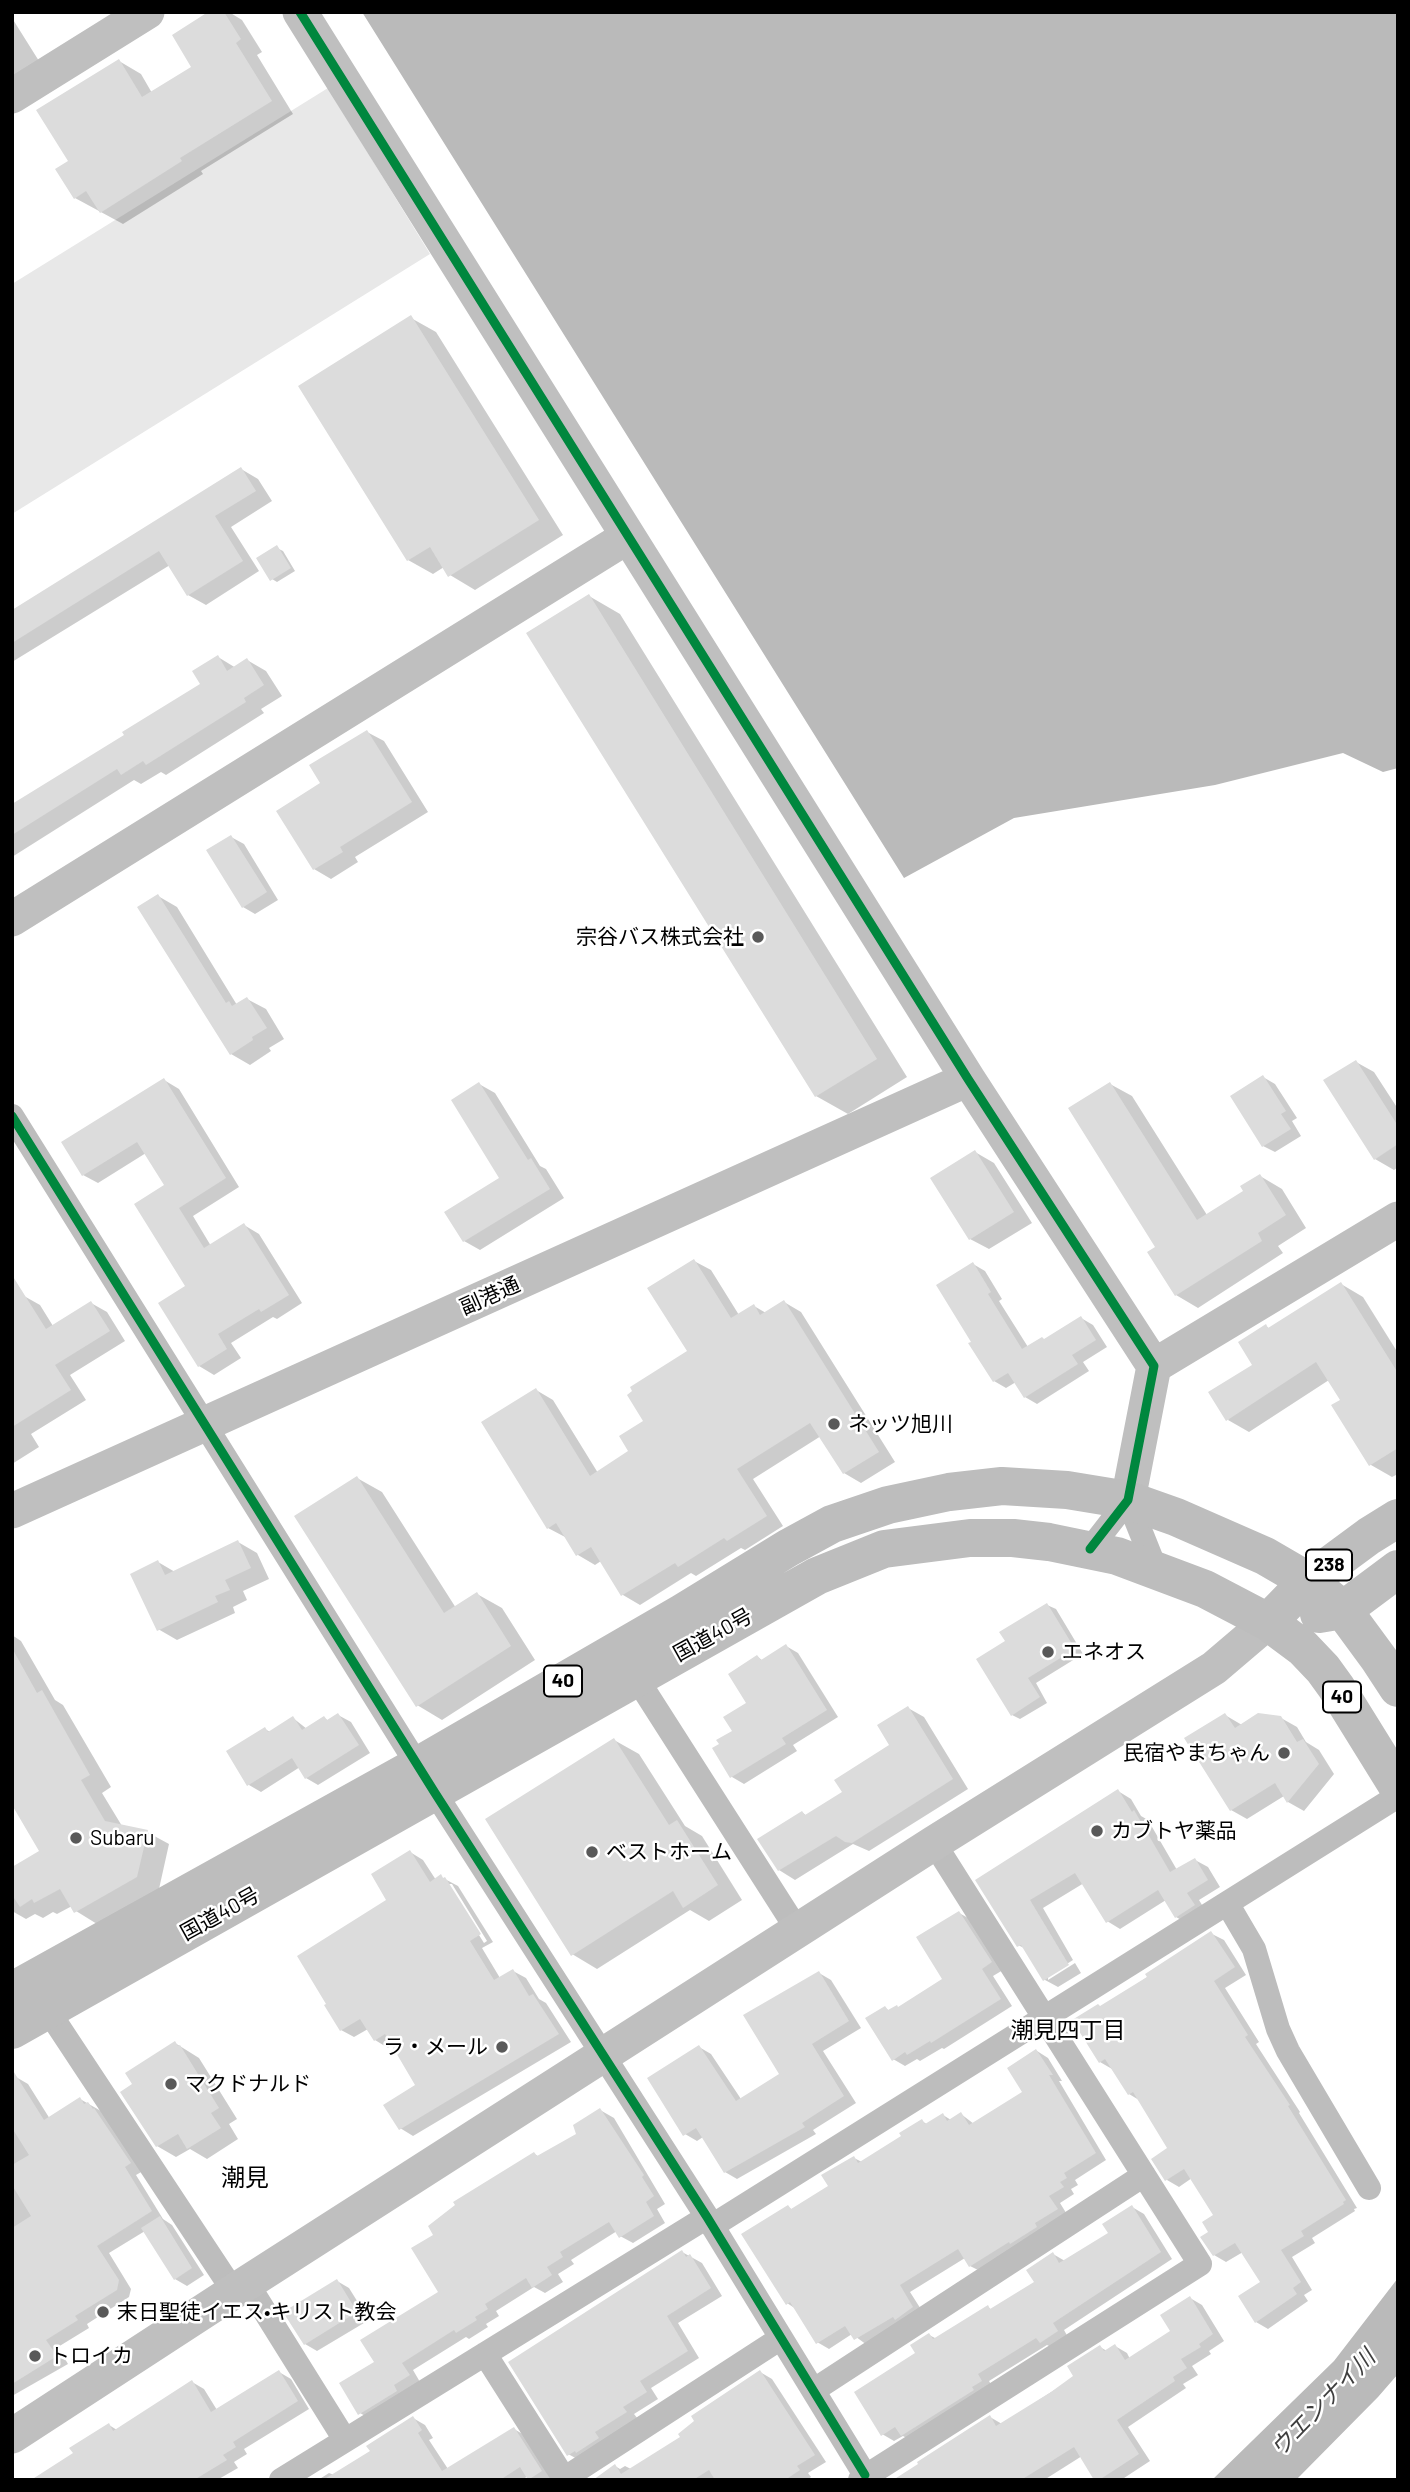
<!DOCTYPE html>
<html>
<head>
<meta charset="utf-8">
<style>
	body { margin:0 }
	#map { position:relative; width:1410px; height:2492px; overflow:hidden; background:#fff; font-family:Barlow,sans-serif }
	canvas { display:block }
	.frame { position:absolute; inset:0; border:14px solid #000; pointer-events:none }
</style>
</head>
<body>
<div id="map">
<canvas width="1410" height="2492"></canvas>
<div class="frame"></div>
</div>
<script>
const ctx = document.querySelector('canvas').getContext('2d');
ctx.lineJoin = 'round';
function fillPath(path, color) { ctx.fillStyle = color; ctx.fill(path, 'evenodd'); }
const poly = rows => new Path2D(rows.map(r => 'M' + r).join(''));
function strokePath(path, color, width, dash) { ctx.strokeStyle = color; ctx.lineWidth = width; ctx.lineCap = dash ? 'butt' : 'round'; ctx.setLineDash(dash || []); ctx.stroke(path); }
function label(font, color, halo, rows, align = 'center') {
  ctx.font = font + ' Barlow,"Noto Sans JP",sans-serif'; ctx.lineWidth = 5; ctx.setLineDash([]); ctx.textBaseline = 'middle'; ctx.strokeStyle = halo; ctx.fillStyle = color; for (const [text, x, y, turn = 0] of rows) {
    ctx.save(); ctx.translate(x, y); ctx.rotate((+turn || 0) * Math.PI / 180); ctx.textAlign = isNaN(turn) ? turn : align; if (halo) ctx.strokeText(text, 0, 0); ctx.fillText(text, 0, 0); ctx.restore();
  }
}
fillPath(poly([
	[328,88,430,254,12,514,12,284]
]), '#e8e8e8');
fillPath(poly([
	[362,12,1398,12,1398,768,1383,772,1343,753,1215,785,1014,818,904,878],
	[1398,2278,1398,2374,1378,2397,1296,2480,1212,2480,1334,2361]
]), '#bababa');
fillPath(poly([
	[212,12,229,12,242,20,262,52,257,55,293,114,201,171,203,174,123,224,75,198,70,162,119,61,141,74,152,93,194,68],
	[12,18,44,69,12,88],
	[411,318,436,332,563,535,475,590,450,575,444,567,433,574,408,560],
	[241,469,258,479,272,501,231,527,259,571,206,605,188,595,170,565,12,662,12,611],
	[277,548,283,551,295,571,277,582,272,579],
	[589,596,620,614,907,1077,848,1114,816,1096],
	[218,657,236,668,247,660,266,671,282,696,261,709,264,713,166,775,161,772,141,784,134,780,12,857,12,806,126,736,202,684],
	[367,732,384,741,428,812,355,857,358,862,331,879,314,869,323,784],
	[231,837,244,844,278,900,255,914,243,907],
	[158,896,177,907,237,1005,247,999,266,1009,284,1039,269,1048,271,1051,250,1065,231,1054],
	[1356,1062,1374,1072,1398,1109,1398,1167,1394,1170,1375,1159],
	[1263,1077,1275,1084,1297,1118,1292,1121,1301,1136,1275,1152,1263,1146],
	[164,1080,179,1089,239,1187,193,1216,211,1246,244,1225,259,1234,302,1303,277,1319,273,1317,231,1343,241,1358,214,1375,199,1366,188,1287,166,1186,146,1153,98,1183,83,1175],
	[479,1084,495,1093,540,1166,546,1169,564,1198,480,1250,464,1241,501,1178],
	[1110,1084,1132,1096,1207,1215,1246,1191,1260,1176,1282,1189,1306,1228,1278,1246,1283,1253,1198,1308,1176,1295,1157,1247],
	[975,1152,994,1163,1032,1223,989,1249,970,1239],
	[694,1261,711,1270,739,1315,754,1306,766,1313,784,1302,801,1312,895,1462,861,1483,844,1473,821,1436,753,1479,783,1526,745,1550,741,1548,696,1576,691,1573,640,1605,623,1595,601,1561,595,1565,578,1555,565,1537,548,1528,536,1390,553,1400,598,1473,631,1452,645,1421,689,1352],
	[973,1264,985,1271,1002,1299,999,1301,1028,1347,1045,1341,1081,1318,1093,1325,1107,1347,1083,1362,1089,1371,1037,1404,1025,1397,1016,1382,1006,1388,994,1381,973,1342],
	[1341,1284,1363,1297,1398,1353,1398,1474,1392,1477,1371,1465,1334,1406,1342,1401,1329,1380,1249,1432,1228,1420,1254,1365,1266,1326,1270,1329],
	[24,1296,40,1305,53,1326,91,1303,107,1312,125,1341,70,1375,86,1400,31,1434,39,1447,12,1464,12,1303],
	[357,1478,382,1492,456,1608,477,1594,502,1608,535,1660,442,1720,417,1705],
	[238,1542,257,1553,269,1579,243,1591,247,1600,233,1607,235,1613,177,1640,158,1629,158,1562,175,1572],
	[1047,1605,1056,1609,1083,1654,1036,1683,1047,1703,1020,1719,1012,1715],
	[12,1635,21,1641,55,1700,63,1705,111,1787,102,1793,122,1826,147,1832,169,1844,159,1889,97,1924,76,1911,72,1906,57,1914,53,1912,43,1918,35,1914,26,1919,12,1911,12,1869,41,1852,12,1800],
	[786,1646,798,1653,838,1717,793,1745,797,1751,744,1784,732,1777,734,1731,748,1704,758,1657,763,1661],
	[908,1708,924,1717,968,1789,869,1851,853,1844,795,1880,779,1870,803,1813,807,1816,844,1792,892,1746],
	[338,1715,351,1722,370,1753,318,1785,306,1778,300,1767,261,1792,249,1785,265,1729,270,1732,293,1718,307,1729,324,1718,329,1721],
	[1225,1715,1242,1725,1281,1718,1297,1727,1306,1742,1319,1750,1334,1774,1304,1811,1288,1802,1284,1796,1247,1819,1231,1810],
	[614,1740,639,1754,685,1826,702,1836,742,1900,709,1921,690,1910,597,1969,572,1954],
	[1118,1791,1131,1799,1141,1816,1148,1820,1177,1870,1195,1860,1208,1867,1220,1887,1199,1900,1207,1913,1190,1925,1176,1917,1166,1900,1120,1929,1107,1921,1084,1883,1043,1908,1073,1960,1048,1976,1048,1980,1075,1963,1081,1973,1058,1987,1045,1980,1026,1949,1018,1945,977,1880],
	[410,1852,423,1860,436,1880,441,1877,458,1886,493,1942,482,1948,500,1978,513,1971,526,1978,539,1999,546,2003,571,2042,413,2136,400,2128,418,2086,393,2045,388,2048,375,2040,368,2029,354,2037,341,2030,389,1900],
	[447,1884,452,1884,487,1941,484,1943],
	[959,1913,972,1920,1003,1970,993,1976,1012,2006,944,2049,942,2048,920,2061,917,2059,905,2066,893,2059,885,2008,890,2011,899,2008,944,1980],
	[1212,1934,1224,1940,1246,1975,1225,1988,1259,2042,1256,2044,1300,2112,1299,2113,1357,2208,1354,2209,1355,2211,1312,2238,1315,2243,1292,2257,1312,2290,1304,2295,1308,2301,1268,2329,1256,2322,1262,2283,1243,2252,1226,2262,1214,2255,1210,2233,1215,2216,1192,2178,1179,2187,1167,2180,1170,2148,1139,2100,1129,2094,1112,2069,1100,2062,1101,2008],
	[819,1973,831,1980,861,2028,823,2051,856,2103,813,2130,816,2134,737,2179,725,2172,703,2137,697,2141,685,2134,699,2047,711,2054,741,2099,782,2075],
	[175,2043,199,2058,237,2119,229,2124,238,2139,207,2159,190,2149,176,2157,157,2146,134,2085],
	[1037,2051,1048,2058,1062,2081,1059,2081,1106,2160,1075,2180,1078,2185,1071,2189,1074,2194,1060,2203,1068,2216,982,2272,970,2266,965,2258,910,2292,924,2314,867,2345,852,2334,829,2349,817,2342,796,2309,787,2303,788,2207,793,2210,830,2186,854,2158,862,2162,903,2137,922,2121,928,2125,943,2115,951,2120,961,2114,974,2124,1024,2093],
	[16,2077,28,2084,50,2119,80,2099,101,2111,143,2171,136,2175,163,2219,172,2225,204,2275,187,2286,175,2279,145,2231,109,2253,131,2289,129,2297,87,2324,89,2328,58,2347,68,2364,12,2396,12,2079],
	[600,2110,614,2118,665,2204,657,2209,665,2223,633,2243,620,2236,617,2231,571,2260,574,2264,558,2274,563,2282,545,2293,534,2287,496,2311,499,2316,486,2324,488,2327,469,2339,466,2337,413,2370,420,2382,372,2420,360,2413,376,2362,440,2292,436,2235,534,2154,540,2157,578,2135],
	[1132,2207,1144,2214,1172,2259,1064,2330,1069,2339,1053,2348,1047,2345,989,2381,993,2388,914,2442,903,2436,894,2441,882,2434,918,2354,929,2335,937,2339,988,2307,992,2310,1036,2283,1053,2254,1065,2261,1110,2234],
	[682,2252,702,2263,722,2296,678,2323,699,2358,651,2388,658,2399,634,2414,638,2419,581,2461,568,2454],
	[337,2281,349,2288,369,2320,317,2351,305,2344],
	[1190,2298,1202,2305,1224,2341,1209,2351,1211,2354,1192,2366,1198,2375,1183,2384,1186,2388,1128,2427,1150,2461,1121,2480,1096,2480,1082,2456,1044,2480,896,2480,990,2417,1002,2424,1076,2376,1100,2347,1107,2351,1115,2346,1127,2353,1130,2359,1173,2332],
	[279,2372,291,2379,309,2409,244,2449,247,2454,234,2462,238,2468,217,2480,34,2480,75,2454,109,2425,117,2430,192,2382,204,2389,217,2410],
	[760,2372,772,2379,826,2462,808,2473,811,2477,807,2480,595,2480,615,2466,620,2469,625,2466,631,2469,682,2437],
	[413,2418,425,2425,433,2438,429,2440,448,2469,514,2429,526,2436,551,2480,531,2480,528,2476,522,2480,318,2480,329,2473,334,2475,372,2451]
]), '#0003');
fillPath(poly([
	[208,12,224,12,241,39,236,43,272,101,180,158,182,161,100,213,86,191,74,199,55,169,68,161,36,110,119,59,142,97,191,67,172,35],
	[411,315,539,520,448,577,430,547,407,561,298,386],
	[241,467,256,491,215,516,243,561,187,596,159,551,12,643,12,610],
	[277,545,291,568,270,581,256,558],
	[589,594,877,1059,815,1097,526,633],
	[218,655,227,671,247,658,264,685,244,698,246,702,146,765,143,761,121,775,117,769,12,835,12,804,124,735,122,732,200,684,192,671],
	[367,730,412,802,340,847,343,852,313,870,276,811,320,783,309,765],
	[231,835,267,892,242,908,206,850],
	[158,894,226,1003,229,1001,232,1006,247,997,267,1028,252,1037,253,1040,230,1055,137,907],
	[1356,1060,1398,1126,1398,1144,1374,1160,1323,1080],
	[1263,1075,1286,1111,1281,1114,1291,1129,1262,1147,1230,1096],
	[164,1078,226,1178,179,1208,204,1248,244,1223,289,1295,261,1312,259,1309,218,1334,227,1349,198,1367,158,1303,185,1286,134,1204,164,1185,137,1142,82,1176,61,1142],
	[479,1082,528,1160,531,1158,550,1189,463,1242,444,1212,499,1178,451,1100],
	[1110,1082,1197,1220,1243,1191,1240,1186,1260,1174,1286,1215,1258,1233,1262,1241,1175,1296,1147,1252,1155,1247,1068,1108],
	[975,1150,1014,1212,969,1240,930,1178],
	[694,1259,731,1318,754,1304,760,1315,784,1300,879,1452,843,1474,810,1423,737,1469,767,1516,727,1541,724,1538,678,1567,675,1563,621,1596,591,1547,576,1556,556,1523,547,1529,481,1422,536,1388,590,1476,628,1451,619,1436,643,1421,627,1395,632,1391,630,1387,687,1351,647,1288],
	[973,1262,991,1292,988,1294,1022,1349,1042,1337,1044,1339,1081,1316,1096,1340,1072,1355,1078,1364,1024,1398,1008,1373,993,1382,968,1343,971,1342,936,1285],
	[12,1275,46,1329,91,1301,110,1331,55,1365,71,1390,12,1427],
	[1341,1282,1398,1373,1398,1448,1369,1466,1331,1405,1340,1400,1316,1362,1226,1421,1208,1392,1252,1365,1238,1342,1266,1324,1268,1328],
	[357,1476,444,1613,477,1592,511,1646,416,1707,294,1516],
	[238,1540,251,1568,225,1580,230,1590,215,1596,218,1602,157,1631,130,1574,158,1560,165,1575],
	[1047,1603,1075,1649,1028,1678,1040,1697,1011,1716,976,1659,1005,1641,999,1632],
	[786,1644,827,1710,782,1738,786,1744,730,1778,712,1748,719,1744,716,1740,732,1731,723,1717,746,1703,728,1674,757,1655,761,1660],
	[12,1648,37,1693,42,1690,90,1775,81,1780,105,1821,148,1830,137,1877,74,1913,60,1889,34,1903,32,1899,20,1907,12,1895,12,1867,39,1851,12,1805],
	[908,1706,953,1779,852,1843,845,1842,836,1836,778,1871,757,1839,802,1811,805,1815,842,1792,834,1780,889,1745,877,1725],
	[338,1713,359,1745,305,1779,292,1758,247,1786,226,1751,265,1727,268,1732,293,1716,302,1730,324,1716,327,1720],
	[1225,1713,1235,1728,1258,1713,1281,1716,1297,1742,1303,1739,1319,1764,1287,1803,1275,1783,1230,1811,1184,1738],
	[614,1738,669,1825,677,1820,718,1885,683,1908,673,1891,571,1956,485,1819],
	[1118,1789,1132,1812,1134,1810,1170,1872,1195,1858,1208,1880,1187,1893,1195,1905,1175,1918,1158,1890,1106,1923,1075,1873,1030,1900,1069,1965,1043,1981,1021,1945,1017,1947,975,1880],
	[410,1850,430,1882,441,1874,443,1878,445,1877,481,1934,470,1941,494,1980,513,1969,529,1996,533,1994,559,2034,399,2130,383,2105,415,2085,385,2034,374,2041,360,2019,340,2031,324,2005,326,2004,297,1956,386,1900,371,1874],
	[959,1911,992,1962,982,1969,1001,1999,931,2043,930,2041,907,2055,905,2052,892,2061,865,2018,885,2006,888,2010,897,2005,898,2007,942,1979,916,1937],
	[1211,1931,1235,1967,1214,1981,1248,2035,1245,2037,1290,2105,1288,2106,1346,2200,1343,2202,1344,2204,1301,2231,1304,2236,1281,2250,1301,2282,1293,2288,1297,2294,1255,2323,1238,2296,1260,2282,1235,2243,1213,2256,1200,2237,1208,2232,1202,2222,1213,2215,1184,2169,1165,2181,1151,2159,1167,2148,1133,2092,1128,2095,1105,2059,1099,2063,1072,2020,1098,2004,1100,2006,1147,1977,1145,1974],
	[819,1971,849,2021,812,2044,844,2096,802,2123,805,2127,724,2173,696,2128,683,2136,647,2078,699,2045,736,2101,779,2074,743,2015],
	[175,2041,178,2046,180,2045,219,2108,211,2113,221,2128,187,2149,178,2134,156,2147,120,2092,132,2084,125,2073],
	[1036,2049,1053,2075,1049,2075,1096,2153,1064,2173,1067,2178,1060,2182,1064,2187,1049,2196,1058,2209,1035,2223,1037,2227,1010,2244,1009,2242,969,2267,958,2249,900,2285,913,2307,895,2320,893,2317,854,2340,845,2326,816,2344,790,2302,786,2305,741,2234,788,2205,791,2209,828,2186,821,2175,854,2156,858,2163,901,2136,899,2133,922,2119,925,2124,943,2113,947,2121,961,2112,969,2125,1022,2092,1007,2068],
	[12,2069,44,2120,80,2097,84,2104,88,2102,93,2109,94,2108,131,2163,125,2167,152,2211,97,2246,119,2280,117,2290,75,2316,78,2320,46,2340,57,2356,12,2384,12,2228,31,2216,12,2185,12,2165,29,2155,12,2128],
	[600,2108,644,2175,642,2177,654,2196,646,2202,654,2216,619,2238,609,2222,560,2252,563,2257,547,2267,552,2275,532,2288,526,2278,485,2304,488,2309,475,2317,477,2320,456,2333,454,2330,402,2363,410,2375,394,2385,397,2391,358,2415,339,2383,374,2362,360,2340,438,2292,411,2248,433,2235,428,2226,455,2205,453,2202,534,2152,537,2156,576,2134,573,2125],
	[1132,2205,1161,2252,1053,2323,1058,2331,1040,2343,1036,2338,978,2374,982,2381,972,2387,974,2390,901,2436,895,2427,881,2436,854,2392,915,2353,910,2345,929,2333,933,2339,988,2305,990,2309,1034,2282,1026,2270,1053,2252,1059,2263,1108,2233,1102,2224],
	[160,2216,192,2268,174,2280,141,2228],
	[682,2250,686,2257,690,2254,711,2288,667,2316,688,2351,640,2381,647,2392,623,2407,627,2412,595,2432,599,2438,576,2453,575,2451,567,2456,508,2362],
	[337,2279,357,2312,304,2345,283,2312],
	[1190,2296,1213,2334,1199,2344,1201,2347,1181,2359,1187,2368,1173,2377,1175,2381,1117,2420,1139,2454,1099,2480,1094,2480,1074,2447,1021,2480,893,2480,918,2464,917,2462,990,2415,996,2426,1051,2392,1073,2376,1067,2366,1100,2345,1104,2351,1115,2344,1125,2360,1170,2331,1160,2315],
	[279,2370,298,2401,233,2442,236,2447,223,2455,227,2460,194,2480,31,2480,73,2453,69,2448,109,2423,113,2431,192,2380,211,2412],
	[760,2370,815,2455,797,2466,800,2470,785,2480,715,2480,709,2470,693,2480,593,2480,615,2464,621,2474,680,2437,678,2434,694,2421,691,2416],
	[413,2416,422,2430,418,2433,442,2471,514,2427,542,2471,528,2480,520,2467,500,2480,323,2480,370,2451,366,2446]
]), '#dcdcdc');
strokePath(poly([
	[12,1116,435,1793,707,2217,865,2475],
	[1128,1500,1156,1570],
	[1090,1549,1128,1500],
	[630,1668,798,1931],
	[1227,1903,1254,1949,1278,2029,1288,2051,1369,2188],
	[41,2000,234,2292],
	[712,2226,1398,1796],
	[247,2283,345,2440],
	[485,2354,565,2480],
	[814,2390,1144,2175],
	[281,2480,707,2217],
	[562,2480,781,2338],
	[860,2480,1200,2264,934,1843]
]), '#bdbdbd', 24);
strokePath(poly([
	[300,12,968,1079,1154,1366,1128,1500],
	[12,96,147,12],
	[12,919,627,537],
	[1154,1366,1398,1219],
	[12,1511,968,1079],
	[12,2436,247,2283,934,1843,1214,1668,1268,1622]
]), '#bfbfbf', 35);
strokePath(poly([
	[1319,1614,1343,1610,1398,1569],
	[1268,1622,1308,1581,1369,1536,1398,1518],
	[12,1991,419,1765,682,1613,788,1548,832,1524,888,1505,949,1492,1002,1486,1067,1490,1128,1500,1176,1517,1265,1556,1308,1581,1343,1610,1379,1659,1398,1688],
	[12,2030,817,1576,884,1549,970,1538,1013,1538,1049,1542,1117,1556,1205,1589,1268,1622,1303,1648,1323,1669,1336,1687,1398,1787]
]), '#bdbdbd', 38);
strokePath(poly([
	[300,12,968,1079,1154,1366,1128,1500,1090,1549],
	[12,1116,435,1793,707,2217,865,2475]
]), '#00873e', 9);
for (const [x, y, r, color] of [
	[758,937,7,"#595959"],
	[834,1424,7,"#595959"],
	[1048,1652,7,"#595959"],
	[1284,1753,7,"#595959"],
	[1097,1831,7,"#595959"],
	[76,1838,7,"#595959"],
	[592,1852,7,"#595959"],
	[502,2047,7,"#595959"],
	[171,2084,7,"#595959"],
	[103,2312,7,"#595959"],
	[35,2356,7,"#595959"]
]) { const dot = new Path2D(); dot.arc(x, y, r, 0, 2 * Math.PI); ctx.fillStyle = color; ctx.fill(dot); strokePath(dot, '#fff', 2.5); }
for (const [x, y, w] of [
	[1329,1565,46],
	[563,1681,38],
	[1342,1697,38]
]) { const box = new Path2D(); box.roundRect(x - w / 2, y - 15.5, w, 31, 5); ctx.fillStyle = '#fff'; ctx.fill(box); strokePath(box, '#000', 2); }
label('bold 19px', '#000', null, [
	["238",1329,1565],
	["40",563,1681],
	["40",1342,1697]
]);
label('21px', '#000', '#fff', [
	["宗谷バス株式会社",744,937,"right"],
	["ネッツ旭川",848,1424],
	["エネオス",1062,1652],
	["民宿やまちゃん",1270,1753,"right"],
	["カブトヤ薬品",1111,1831],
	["Subaru",90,1838],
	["ベストホーム",606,1852],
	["ラ・メール",488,2047,"right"],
	["マクドナルド",185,2084],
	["末日聖徒イエス•キリスト教会",117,2312],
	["トロイカ",49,2356]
], 'left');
label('21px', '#000', '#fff', [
	["副港通",490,1296,-24],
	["国道40号",713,1635,-29],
	["国道40号",220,1914,-29]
]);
label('23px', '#000', '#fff', [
	["潮見四丁目",1068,2030]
]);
label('italic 23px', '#3e3e3e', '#fff', [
	["ウエンナイ川",1323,2403,-46]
]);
label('24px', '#000', '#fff', [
	["潮見",245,2178]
]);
</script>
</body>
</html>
